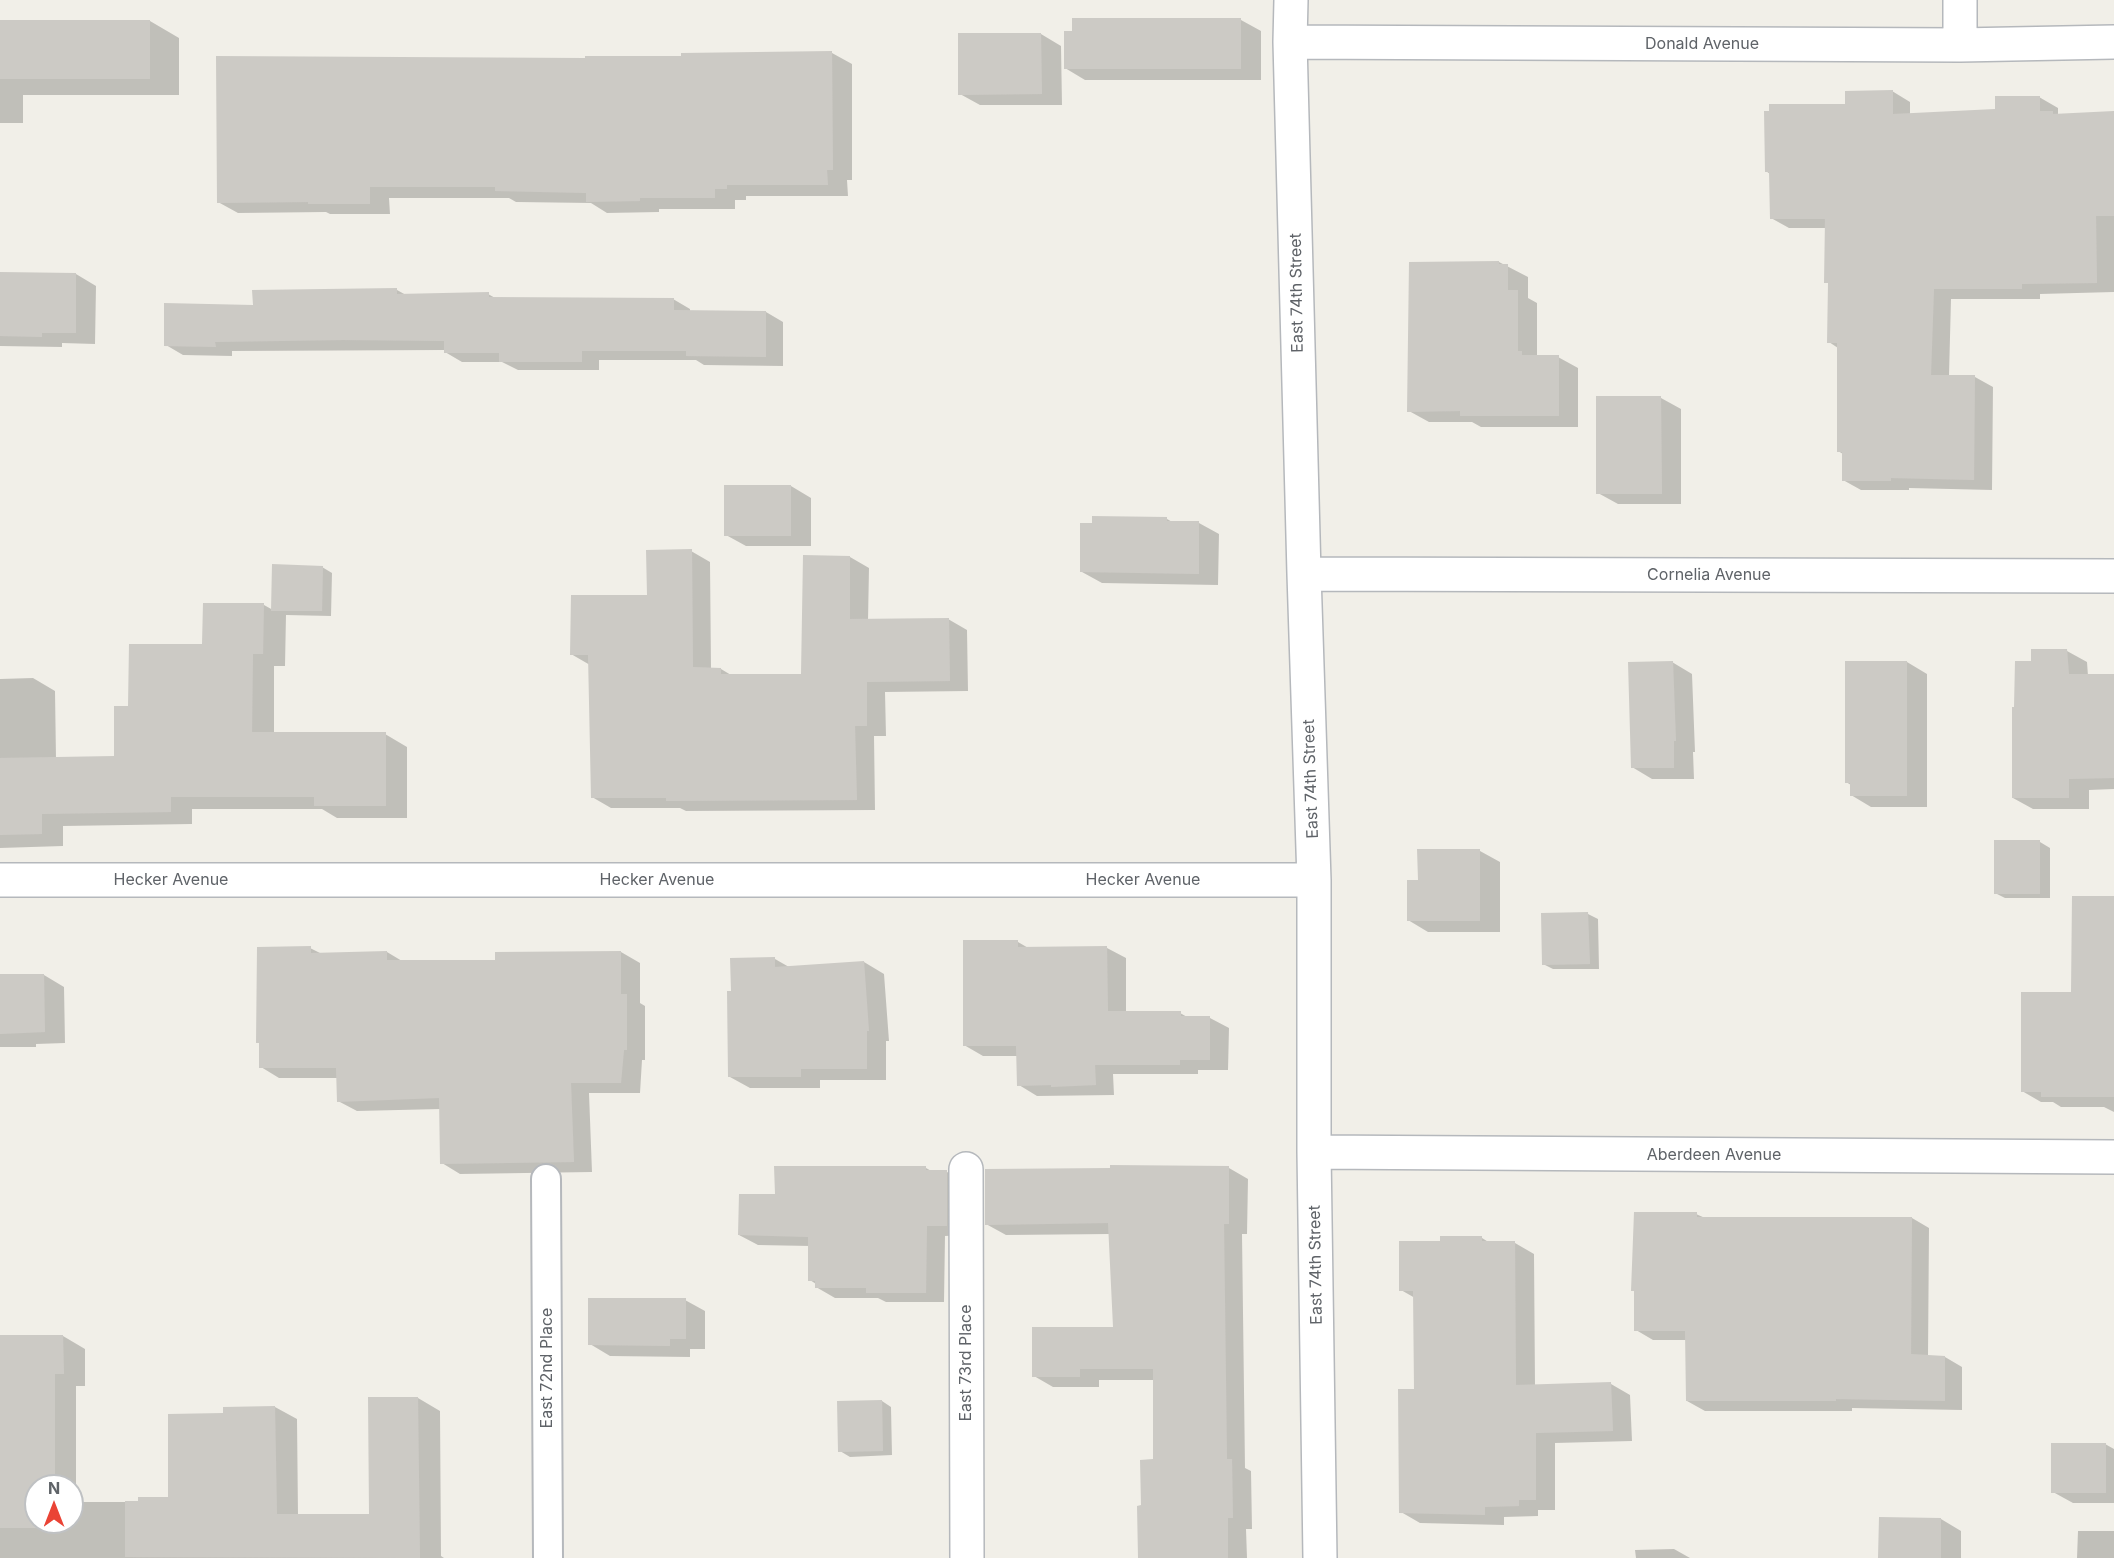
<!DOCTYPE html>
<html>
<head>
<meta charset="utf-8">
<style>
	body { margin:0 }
	#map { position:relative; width:2114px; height:1558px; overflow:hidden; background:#f1efe8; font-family:Inter,sans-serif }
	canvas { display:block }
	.north { position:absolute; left:24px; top:1474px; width:60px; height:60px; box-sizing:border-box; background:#fff; border:2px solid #bfc1c3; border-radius:50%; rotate:0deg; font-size:16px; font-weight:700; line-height:24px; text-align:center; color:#5f6368 }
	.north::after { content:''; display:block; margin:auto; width:21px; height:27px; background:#ea4335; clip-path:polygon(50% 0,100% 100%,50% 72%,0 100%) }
</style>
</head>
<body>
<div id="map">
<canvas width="2114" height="1558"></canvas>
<div class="north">N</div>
</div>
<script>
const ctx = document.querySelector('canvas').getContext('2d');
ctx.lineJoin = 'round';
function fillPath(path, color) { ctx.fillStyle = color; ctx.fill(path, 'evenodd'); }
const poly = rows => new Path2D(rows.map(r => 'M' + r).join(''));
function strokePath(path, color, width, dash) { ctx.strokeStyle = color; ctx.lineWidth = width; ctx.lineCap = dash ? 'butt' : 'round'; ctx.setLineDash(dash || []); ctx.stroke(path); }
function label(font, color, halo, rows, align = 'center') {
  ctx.font = font + ' Inter,sans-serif'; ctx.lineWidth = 4.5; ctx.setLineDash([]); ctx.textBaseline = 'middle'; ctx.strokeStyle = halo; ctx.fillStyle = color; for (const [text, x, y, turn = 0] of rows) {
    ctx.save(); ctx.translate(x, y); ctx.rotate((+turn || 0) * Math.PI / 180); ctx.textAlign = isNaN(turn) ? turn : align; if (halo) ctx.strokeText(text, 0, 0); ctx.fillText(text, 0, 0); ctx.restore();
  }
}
fillPath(poly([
	[1241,20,1261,31,1261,80,1085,80,1065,68,1074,33],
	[150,21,179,38,179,95,23,95,23,123,0,123,0,22],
	[1041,34,1061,46,1062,105,980,105,960,94],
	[832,53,852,64,852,180,847,180,848,196,746,196,746,200,735,200,735,209,659,209,659,212,607,213,591,203,516,202,509,198,389,198,390,214,330,214,326,212,238,213,218,202,587,60],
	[1892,91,1910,102,1910,115,1997,110,2039,97,2058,108,2058,115,2114,113,2114,292,2040,294,2040,299,1951,299,1949,376,1975,377,1993,387,1992,490,1909,488,1909,490,1861,490,1843,480,1843,454,1838,451,1838,348,1829,342,1830,284,1826,282,1826,228,1789,228,1771,218,1770,174,1766,171,1846,105],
	[1499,262,1528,277,1528,298,1537,303,1537,357,1558,357,1578,368,1578,427,1481,427,1472,422,1429,422,1409,411],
	[0,274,76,274,96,286,95,344,62,343,62,347,0,346],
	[397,290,406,295,488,294,497,299,673,299,690,309,690,311,766,312,783,322,783,366,704,365,696,360,599,360,599,370,518,370,502,362,462,362,445,352,445,350,232,351,232,356,183,355,166,345,254,306],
	[1661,398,1681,409,1681,504,1618,504,1598,493],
	[791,486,811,498,811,546,746,546,726,535],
	[1167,519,1174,523,1199,523,1219,534,1218,585,1102,583,1082,572],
	[691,551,710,562,711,669,721,669,731,675,803,675,804,557,850,557,869,568,868,621,948,619,967,630,968,691,885,692,886,736,874,736,875,810,686,811,680,808,611,808,592,797,590,665,571,654,648,597],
	[322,567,332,573,331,616,286,615,285,666,274,666,274,734,385,734,407,747,407,818,337,818,322,809,192,809,192,824,63,826,63,846,0,848,0,679,33,678,55,691,56,759,116,758,129,707,204,645,264,605,273,610],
	[2067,651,2087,662,2088,676,2114,676,2114,789,2089,790,2089,809,2033,809,2013,798,2015,708,2032,662],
	[1672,662,1692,674,1695,752,1693,752,1694,779,1652,779,1632,767],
	[1907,662,1927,674,1927,807,1871,807,1851,795,1851,785,1846,782],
	[2040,842,2050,848,2050,898,2005,898,1995,893],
	[1480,851,1500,862,1500,932,1428,932,1408,920,1419,881],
	[2114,898,2114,1112,2104,1107,2061,1107,2053,1102,2041,1102,2022,1091,2073,993],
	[1588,914,1598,919,1599,969,1553,969,1543,964],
	[1018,942,1030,949,1107,948,1126,958,1126,1013,1180,1013,1189,1018,1210,1018,1229,1028,1228,1070,1198,1070,1198,1074,1113,1074,1114,1095,1037,1096,1019,1085,1018,1056,983,1056,964,1045],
	[310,948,322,954,387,952,402,961,497,961,497,953,621,952,640,963,640,1003,645,1006,645,1060,642,1060,640,1093,589,1093,592,1172,460,1174,442,1163,441,1109,357,1111,338,1101,338,1078,279,1078,261,1067],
	[775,959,789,967,864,962,884,974,889,1041,886,1041,886,1080,820,1080,820,1088,750,1088,730,1077],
	[44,975,64,987,65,1043,36,1044,36,1047,0,1047,0,976],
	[926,1168,933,1172,947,1172,965,1182,965,1235,945,1236,944,1302,886,1302,878,1298,835,1298,816,1287,816,1284,810,1280,810,1246,758,1245,739,1235,776,1196],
	[1229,1168,1248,1179,1247,1234,1242,1234,1245,1468,1251,1471,1252,1529,1246,1529,1247,1558,1139,1558,1142,1507,1155,1461,1155,1380,1099,1380,1099,1387,1053,1387,1034,1376,1114,1328,1110,1234,1006,1235,986,1224],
	[1696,1214,1705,1218,1912,1218,1929,1228,1928,1357,1945,1357,1962,1367,1962,1410,1852,1408,1852,1411,1705,1411,1687,1401,1687,1340,1653,1340,1636,1330],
	[1482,1238,1490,1243,1515,1243,1534,1254,1535,1386,1611,1384,1630,1395,1632,1441,1555,1443,1555,1510,1538,1510,1538,1516,1504,1517,1504,1525,1420,1523,1401,1512,1416,1390,1415,1298,1401,1290,1441,1243],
	[685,1300,705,1311,705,1349,690,1349,690,1357,610,1356,590,1344],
	[0,1336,63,1336,85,1349,85,1386,76,1386,76,1502,139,1502,170,1498,225,1414,225,1409,275,1407,297,1419,298,1515,370,1515,369,1399,418,1398,440,1411,441,1556,444,1558,0,1558],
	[36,1486,72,1486,72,1522,36,1522],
	[882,1401,891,1407,892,1455,850,1457,840,1451],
	[2105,1444,2114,1449,2114,1503,2073,1503,2053,1492],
	[1941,1519,1961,1531,1961,1558,1880,1558],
	[2078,1531,2114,1531,2114,1558,2077,1558],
	[1674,1549,1690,1558,1636,1558,1635,1550]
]), '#0003');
fillPath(poly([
	[1072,18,1241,18,1241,69,1064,69,1064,31,1072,31],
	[0,20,150,20,150,79,0,79],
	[958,33,1041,33,1042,94,958,95],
	[832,51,833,170,827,170,828,185,727,185,727,189,715,189,715,198,640,198,640,201,586,202,586,193,495,191,495,187,370,187,370,204,308,204,308,202,217,203,216,56,585,58,585,56,681,56,681,53],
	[1893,90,1893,114,1995,109,1995,96,2040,96,2040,111,2053,111,2053,114,2114,111,2114,216,2096,216,2097,283,2022,284,2022,289,1934,289,1931,375,1975,375,1974,480,1891,478,1891,481,1842,481,1842,452,1837,452,1837,343,1827,343,1828,283,1824,283,1825,219,1770,219,1769,172,1765,172,1764,111,1769,111,1769,104,1845,104,1845,91],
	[1499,261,1499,264,1508,264,1508,290,1518,290,1518,351,1522,351,1522,355,1559,355,1559,416,1460,416,1460,411,1407,412,1409,262],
	[0,272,76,273,76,333,42,333,42,337,0,336],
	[397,288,397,294,489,292,489,297,674,298,674,310,766,311,766,357,686,356,686,351,582,351,582,362,499,362,499,353,444,353,444,341,344,340,215,342,216,347,164,346,164,303,253,305,252,290],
	[1596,396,1661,396,1662,494,1596,494],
	[724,485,791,485,791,536,724,536],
	[1092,516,1167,517,1167,521,1199,521,1199,574,1080,572,1080,523,1092,523],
	[692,549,693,667,721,668,721,674,801,674,803,555,850,556,850,619,949,618,950,681,867,682,867,726,855,726,857,800,666,801,666,798,591,798,588,655,570,655,571,595,647,595,646,550],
	[272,564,323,566,322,611,271,611],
	[203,603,264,603,263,654,253,654,252,732,386,732,386,806,314,806,314,797,171,797,171,812,42,814,42,834,0,835,0,758,114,756,114,706,128,706,129,644,202,644],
	[2031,649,2067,649,2069,674,2114,674,2114,778,2069,779,2069,798,2012,798,2012,707,2014,707,2015,661,2031,661],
	[1673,661,1676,741,1674,741,1674,768,1631,768,1628,662],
	[1845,661,1907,661,1907,796,1850,796,1850,783,1845,783],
	[1994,840,2040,840,2040,894,1994,894],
	[1417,849,1480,849,1480,921,1407,921,1407,880,1418,880],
	[2072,896,2114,896,2114,1097,2041,1097,2041,1092,2021,1092,2021,992,2071,992],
	[1588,912,1590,964,1542,965,1541,913],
	[963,940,1018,940,1018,947,1107,946,1108,1011,1181,1011,1181,1016,1210,1016,1210,1060,1180,1060,1180,1065,1095,1065,1096,1085,1051,1087,1051,1085,1017,1086,1016,1046,963,1046],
	[311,946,311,953,387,951,387,960,495,960,495,952,621,951,621,994,627,994,627,1050,624,1050,621,1083,571,1083,574,1162,440,1164,439,1098,337,1102,336,1068,259,1068,259,1043,256,1043,257,947],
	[775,957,775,967,864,961,869,1031,867,1031,867,1069,801,1069,801,1077,728,1077,727,991,731,991,730,958],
	[0,974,44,974,45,1032,0,1034],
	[1110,1165,1229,1166,1229,1224,1224,1224,1227,1459,1232,1459,1233,1518,1228,1518,1228,1558,1138,1558,1137,1506,1141,1505,1140,1460,1153,1459,1153,1369,1080,1369,1080,1377,1032,1377,1032,1327,1113,1327,1108,1223,985,1225,985,1169,1110,1168],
	[774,1166,926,1166,926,1170,947,1170,947,1226,927,1226,926,1293,866,1293,866,1288,815,1288,815,1281,808,1281,808,1237,738,1235,739,1194,775,1194],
	[1634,1212,1697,1212,1697,1217,1912,1217,1911,1354,1945,1356,1945,1401,1836,1399,1836,1401,1686,1401,1685,1331,1634,1331,1634,1291,1631,1291],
	[1440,1236,1482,1236,1482,1241,1515,1241,1516,1385,1611,1382,1613,1431,1536,1433,1536,1500,1519,1500,1519,1506,1485,1507,1485,1515,1399,1513,1398,1389,1414,1389,1413,1291,1399,1291,1399,1241,1440,1241],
	[588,1298,686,1298,686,1339,670,1339,670,1346,588,1345],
	[0,1335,63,1335,64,1374,55,1374,55,1486,36,1486,36,1522,55,1522,55,1528,0,1528],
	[368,1397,418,1397,420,1558,125,1557,125,1501,138,1501,138,1497,168,1497,168,1414,223,1413,223,1407,275,1406,277,1514,369,1514],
	[882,1400,883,1451,838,1452,837,1401],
	[2051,1443,2106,1443,2106,1493,2051,1493],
	[1879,1517,1941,1518,1941,1558,1878,1558]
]), '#cccac5');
const service = poly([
	[546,1179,548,1558]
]);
const minor = poly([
	[1291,0,1290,42,1304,574,1314,880,1314,1152,1320,1558],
	[1960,0,1960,45],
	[1290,42,1960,45,2114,42],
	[1304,574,2114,576],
	[0,880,1314,880],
	[1314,1152,2114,1157],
	[966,1169,967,1558]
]);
strokePath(service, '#b5b8bc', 32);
strokePath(minor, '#b5b8bc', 36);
strokePath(service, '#fff', 28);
strokePath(minor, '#fff', 33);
label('16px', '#5f6368', '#fff', [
	["Donald Avenue",1702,44],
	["East 74th Street",1297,293,-91],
	["Cornelia Avenue",1709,575],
	["East 74th Street",1311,779,-92],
	["Hecker Avenue",171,880],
	["Hecker Avenue",657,880],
	["Hecker Avenue",1143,880],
	["Aberdeen Avenue",1714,1155],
	["East 74th Street",1316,1265,-91],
	["East 73rd Place",966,1363,-90],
	["East 72nd Place",547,1368,-90]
]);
</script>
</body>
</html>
